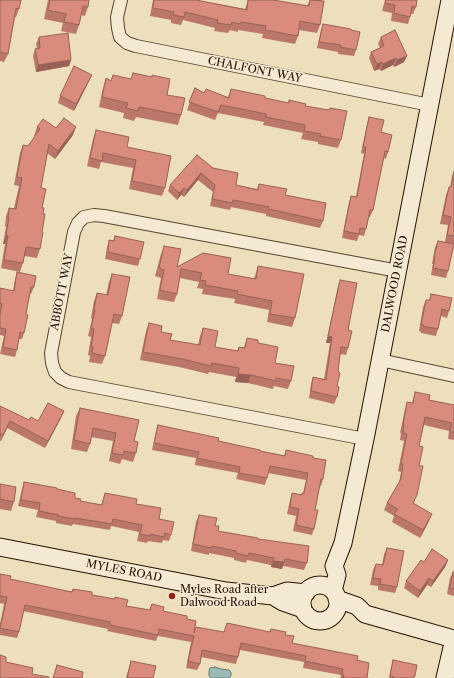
<!DOCTYPE html>
<html>
<head>
<meta charset="utf-8">
<style>
	body { margin:0 }
	canvas { display:block; background:#eedfbc }
</style>
</head>
<body>
<canvas width="454" height="678"></canvas>
<script>
const ctx = document.querySelector('canvas').getContext('2d');
ctx.lineJoin = 'round';
function fillPath(path, color) { ctx.fillStyle = color; ctx.fill(path, 'evenodd'); }
const poly = rows => new Path2D(rows.map(r => 'M' + r).join(''));
function strokePath(path, color, width, dash) { ctx.strokeStyle = color; ctx.lineWidth = width; ctx.lineCap = dash ? 'butt' : 'round'; ctx.setLineDash(dash || []); ctx.stroke(path); }
function label(font, color, halo, rows, align = 'center') {
  ctx.font = font + ' "Libre Caslon Text",serif'; ctx.lineWidth = 3; ctx.setLineDash([]); ctx.textBaseline = 'middle'; ctx.strokeStyle = halo; ctx.fillStyle = color; for (const [text, x, y, turn = 0] of rows) {
    ctx.save(); ctx.translate(x, y); ctx.rotate((+turn || 0) * Math.PI / 180); ctx.textAlign = isNaN(turn) ? turn : align; if (halo) ctx.strokeText(text, 0, 0); ctx.fillText(text, 0, 0); ctx.restore();
  }
}
const water = poly([
	[215,667,221,669,229,670,231,672,231,676,229,678,211,678,209,676,209,671,210,668,215,667]
]);
fillPath(water, '#9abcb6');
strokePath(water, '#6c786e', 1);
const street = poly([
	[121,0,117,17,118,28,120,37,127,43,136,46,430,105],
	[380,360,454,376],
	[365,439,69,382,61,378,55,372,52,363,51,353,74,232,78,223,84,217,94,215,104,216,398,271]
]);
const secondary = poly([
	[0,547,226,591,273,596,287,591,306,593],
	'302 603a18 18 0 1 1 36 0a18 18 0 1 1-36 0Z',
	[333,591,337,575,334,566,343,543,365,439,450,0],
	[273,596,283,602,303,609],
	[337,599,357,606,365,614,454,639],
	[445,678,454,639]
]);
strokePath(street, '#584531', 14);
strokePath(secondary, '#261203', 19);
strokePath(street, '#f4ead3', 12);
strokePath(secondary, '#f4ead3', 17);
fillPath(poly([
	[0,0,19,9,16,17,15,17,8,54,4,62,0,61],
	[48,0,89,0,88,7,85,16,81,15,79,25,76,34,61,31,63,23,44,19],
	[153,0,196,0,245,9,248,0,273,0,307,6,310,0,321,0,320,25,317,33,299,30,298,36,295,44,262,38,263,34,238,30,238,32,230,30,228,33,214,31,215,28,183,20,181,25,171,23,171,20,150,16],
	[385,0,417,0,416,7,413,14,411,14,408,24,391,21,392,13,382,11],
	[323,24,351,30,356,50,354,56,338,54,338,52,317,48,321,30],
	[39,37,71,60,69,66,36,72,33,56,35,49,37,48,36,44],
	[381,37,404,62,394,67,393,65,381,71,379,69,374,71,369,58,371,52,380,48,378,44],
	[133,73,167,95,181,115,178,125,136,117,134,121,123,118,124,113,99,107,103,88,106,78,111,81,113,75,131,79],
	[89,81,74,111,58,103,60,96],
	[195,88,204,93,228,97,231,89,265,98,288,103,289,100,305,106,329,110,330,108,341,140,338,148,318,144,318,142,301,139,303,133,263,125,264,122,218,113,215,120,187,110],
	[369,117,381,132,388,152,386,159,384,158,373,210,370,217,369,217,366,229,364,236,359,235,357,241,342,238,349,202,351,196,356,196,364,154,361,153,367,124],
	[37,127,56,128,73,135,55,159,47,153,41,188,43,214,40,249,37,258,24,256,23,263,20,272,1,268,5,244,3,244,6,227,5,226,6,216,9,208,14,208,19,186,14,185,20,153,23,145,28,146,35,137,34,136],
	[96,130,127,147,165,188,162,196,129,189,133,168,101,162,99,169,87,166,93,139],
	[213,168,236,185,257,189,259,184,285,195,323,221,320,228,266,216,266,214,231,207,230,210,210,206,213,192,198,180,184,197,181,195,177,200,168,191,170,185],
	[454,170,454,245,448,271,446,278,431,275,433,264,432,264,435,247,438,241,445,242,448,225,440,224,446,195,449,187,450,187,452,176],
	[115,236,140,259,138,266,105,259,107,247,109,240,113,241],
	[164,246,177,267,228,274,254,279,258,266,295,318,292,327,267,322,269,310,234,303,235,299,202,294,203,289,197,288,199,282,180,278,177,294,174,302,157,299,161,278,155,276,161,254],
	[17,272,34,287,31,294,30,293,26,314,24,333,22,339,19,339,17,350,15,357,0,354,4,336,0,335,0,288,13,291,15,279],
	[112,274,122,316,119,324,112,323,105,356,102,364,89,362,90,356,88,355,91,337,88,336,92,319,91,318,94,301,97,293,106,295,109,282],
	[340,280,348,330,348,348,346,355,340,354,338,371,337,397,334,404,309,398,311,384,313,377,324,379,330,343,326,343,338,286],
	[431,294,449,311,447,318,441,316,438,329,436,336,421,333,421,332,419,331,423,307,426,300,429,300],
	[149,323,170,340,198,345,200,336,203,328,215,347,237,351,239,347,244,347,247,338,258,343,291,381,288,389,274,386,273,389,248,383,235,382,236,377,209,372,208,374,179,367,140,360,146,331],
	[415,392,429,400,454,405,454,440,448,439,449,431,424,425,419,446,419,466,414,504,429,521,420,538,392,522,394,516,384,510,387,503,399,482,401,472,398,471,404,441,400,440,401,433,400,433,405,409,407,402,412,403],
	[0,406,29,420,38,421,61,418,45,448,7,428,1,441,0,441],
	[80,408,134,441,136,453,133,462,122,459,120,464,109,461,113,441,91,437,90,444,87,452,71,449,76,416],
	[158,425,260,451,284,456,286,450,313,458,323,479,321,486,320,486,315,510,314,529,312,535,293,531,296,516,287,514,290,500,292,493,302,495,303,493,306,480,268,473,267,478,265,485,236,479,238,473,195,465,196,458,152,450,156,431],
	[24,482,57,489,75,498,80,501,101,505,105,493,136,504,159,519,171,535,169,541,163,540,162,543,148,541,147,543,137,541,139,532,111,526,110,530,73,524,72,526,56,523,56,521,36,517,38,510,18,506,22,489],
	[0,484,14,502,11,511,0,509],
	[199,515,215,526,218,531,258,539,307,563,304,570,283,566,282,569,271,567,271,565,247,560,246,563,234,560,234,558,209,553,209,555,191,551,196,522],
	[387,548,397,587,395,593,378,590,378,586,370,585,373,570,376,564,382,565,384,554],
	[448,560,445,567,431,587,427,585,418,598,404,588,406,581,424,562],
	[453,572,454,572,454,596,447,594,450,578],
	[0,574,10,579,71,592,73,589,92,595,114,599,115,597,126,606,149,610,152,604,163,611,187,619,195,628,224,632,227,623,269,632,271,629,285,635,292,643,357,660,367,678,340,678,341,675,303,668,304,662,240,650,236,664,201,657,200,664,197,670,186,668,191,642,158,636,156,641,107,631,108,629,23,611,19,632,17,638,0,635,0,624,4,604,0,603],
	[393,660,415,676,414,678,389,678,391,667],
	[131,661,153,678,126,678]
]), '#bb786a');
fillPath(poly([
	[407,56,404,62,394,67,397,60],
	[396,58,393,65,381,71,383,64],
	[71,60,69,66,36,72,38,65],
	[382,62,379,69,374,71,377,64],
	[92,75,74,111,76,104],
	[76,127,73,135,55,159,58,151],
	[201,173,198,180,184,197,187,190],
	[184,188,181,195,177,200,179,193],
	[6,235,8,236,5,244,3,244],
	[328,336,332,337,330,343,326,343],
	[238,374,251,375,248,383,235,382],
	[64,411,61,418,45,448,48,441],
	[10,421,7,428,1,441,3,435],
	[432,514,429,521,420,538,423,530],
	[448,560,445,567,431,587,433,581],
	[273,561,284,562,282,569,271,567],
	[429,578,427,585,418,598,420,591]
]), '#986256');
const building = poly([
	[0,0,21,0,19,9,16,8,8,54,0,52,0,0],
	[50,0,89,0,88,7,83,6,79,25,64,22,66,14,48,10,50,0],
	[154,0,196,0,247,10,248,0,273,0,309,6,310,0,324,1,320,25,300,21,298,36,265,30,266,26,241,22,240,24,232,22,231,25,217,23,218,20,185,12,184,17,173,15,174,12,153,8,154,0],
	[386,0,417,0,416,7,412,6,410,17,394,13,395,5,385,3,386,0],
	[323,24,351,29,351,30,360,32,356,50,340,47,341,45,319,42,323,24],
	[395,30,407,56,397,60,396,58,383,64,382,62,377,64,371,52,384,46,381,37,395,30],
	[68,33,71,60,38,65,35,49,40,48,39,37,68,33],
	[74,66,92,75,76,104,60,96,74,66],
	[133,73,152,77,152,75,170,79,167,95,185,98,181,115,139,107,138,111,126,108,128,103,102,97,106,78,111,81,113,75,131,79,133,73],
	[195,88,204,93,206,89,229,98,231,89,265,96,265,98,289,103,289,100,306,104,305,106,329,110,330,108,347,111,341,140,320,136,321,134,304,131,305,125,266,117,266,114,221,105,218,112,189,102,195,88],
	[369,117,384,120,381,132,392,135,388,152,385,151,373,210,370,210,366,229,360,228,359,234,344,231,351,196,357,197,366,147,363,147,369,117],
	[64,118,76,127,58,151,49,144,41,188,46,189,42,208,44,208,43,214,45,214,42,232,43,232,40,249,26,247,23,263,4,260,8,236,6,235,9,218,8,218,9,208,16,209,22,178,17,177,23,145,28,146,40,129,37,127,43,119,56,128,64,118],
	[96,130,129,137,127,147,171,156,165,188,132,181,136,160,103,153,102,161,90,158,96,130],
	[197,155,213,168,238,173,236,185,258,190,259,184,287,189,285,195,326,203,323,221,269,209,269,207,233,200,232,203,212,199,215,185,201,173,187,190,184,188,179,193,170,185,197,155],
	[454,172,454,236,447,235,451,217,443,215,449,187,451,187,454,172],
	[115,236,144,242,140,259,108,252,109,240,114,241,115,236],
	[438,241,454,244,448,271,433,268,435,257,434,257,438,241],
	[164,246,181,249,177,267,203,253,231,258,228,274,256,279,258,266,304,274,295,318,270,314,272,301,237,294,238,291,205,285,206,281,200,280,202,273,181,269,177,294,160,290,164,270,159,268,164,246],
	[17,272,36,276,34,287,31,287,26,314,28,315,24,333,20,332,17,350,3,347,6,329,0,328,0,314,2,304,0,303,0,288,14,291,17,272],
	[112,274,130,277,122,316,114,314,105,356,92,353,93,347,91,347,94,329,91,328,95,310,94,310,97,293,108,295,112,274],
	[340,280,357,283,348,330,352,331,348,348,341,347,338,371,340,373,337,386,339,387,337,397,311,391,313,377,326,380,332,337,328,336,340,280],
	[431,294,452,298,449,311,442,309,438,329,423,326,424,325,421,325,426,300,430,300,431,294],
	[149,323,162,326,161,332,172,334,170,340,200,345,203,328,218,331,215,347,238,351,239,347,245,348,247,338,258,340,258,343,278,347,275,363,294,366,291,381,276,378,276,381,251,375,238,374,239,368,212,363,211,366,182,359,143,352,149,323],
	[415,392,430,395,429,400,454,405,454,432,450,432,452,423,425,417,419,446,423,447,419,466,423,466,417,495,413,503,432,514,423,530,394,514,398,509,387,503,401,479,403,464,401,464,407,434,403,433,404,425,403,425,407,402,413,403,415,392],
	[48,403,64,411,48,441,10,421,3,435,0,433,0,406,29,420,31,417,38,421,48,403],
	[80,408,139,420,134,441,138,442,136,453,124,451,123,455,112,453,116,433,93,428,90,444,74,440,80,408],
	[158,425,219,438,218,441,260,450,260,451,285,456,286,450,313,456,313,458,326,460,323,479,321,479,315,510,318,510,314,529,296,525,299,509,290,507,292,493,302,495,302,493,304,493,308,473,270,466,267,478,239,473,240,467,197,458,199,452,154,443,158,425],
	[24,482,57,488,57,489,75,493,75,498,81,499,80,501,102,505,105,493,137,499,136,504,161,508,159,519,174,522,171,535,165,533,164,537,150,534,150,536,140,534,142,525,113,519,112,524,75,518,75,519,58,516,59,515,39,511,40,503,21,500,24,482],
	[0,484,16,487,14,502,0,499,0,484],
	[199,515,217,518,215,526,219,526,218,531,258,538,258,539,309,546,307,563,285,559,284,562,273,561,274,558,249,553,248,556,236,553,236,551,212,546,211,548,193,544,199,515],
	[387,548,404,551,397,587,380,584,381,579,373,578,376,564,383,565,387,548],
	[432,549,448,560,433,581,429,578,420,591,406,581,421,560,424,562,432,549],
	[453,572,454,572,454,589,450,588,453,572],
	[0,574,11,576,10,579,72,592,73,589,92,592,92,595,115,599,115,597,128,600,126,606,150,610,152,604,164,607,163,611,187,616,187,619,196,621,194,633,196,627,224,632,227,623,270,632,271,629,286,632,285,635,294,636,292,643,358,656,357,660,369,663,367,678,343,678,344,675,342,675,343,669,305,661,306,656,241,643,238,657,202,650,200,664,188,661,194,636,159,629,158,635,110,625,110,622,25,605,19,632,0,628,7,597,0,596,0,574],
	[0,655,6,657,6,662,33,668,32,674,49,677,49,678,0,678,0,655],
	[393,660,417,665,415,676,414,676,413,678,394,678,394,677,390,676,393,660],
	[131,661,156,666,153,678,127,678,131,661],
	[57,665,83,672,82,678,53,678,57,665]
]);
fillPath(building, '#d98c7b');
strokePath(building, '#986256', 1);
for (const [x, y, r, color] of [
	[172,596,4,"#8f2418"]
]) { const dot = new Path2D(); dot.arc(x, y, r, 0, 2 * Math.PI); ctx.fillStyle = color; ctx.fill(dot); strokePath(dot, '#f4ead3', 1.5); }
label('11px', '#261203', '#f4ead3', [
	["CHALFONT WAY",255,70,11],
	["DALWOOD ROAD",395,284,-79],
	["ABBOTT WAY",62,292,-79],
	["MYLES ROAD",124,571,11]
]);
label('11px', '#261203', '#f4ead3', [
	["Myles Road after",180,590],
	["Dalwood Road",180,603]
], 'left');
</script>
</body>
</html>
